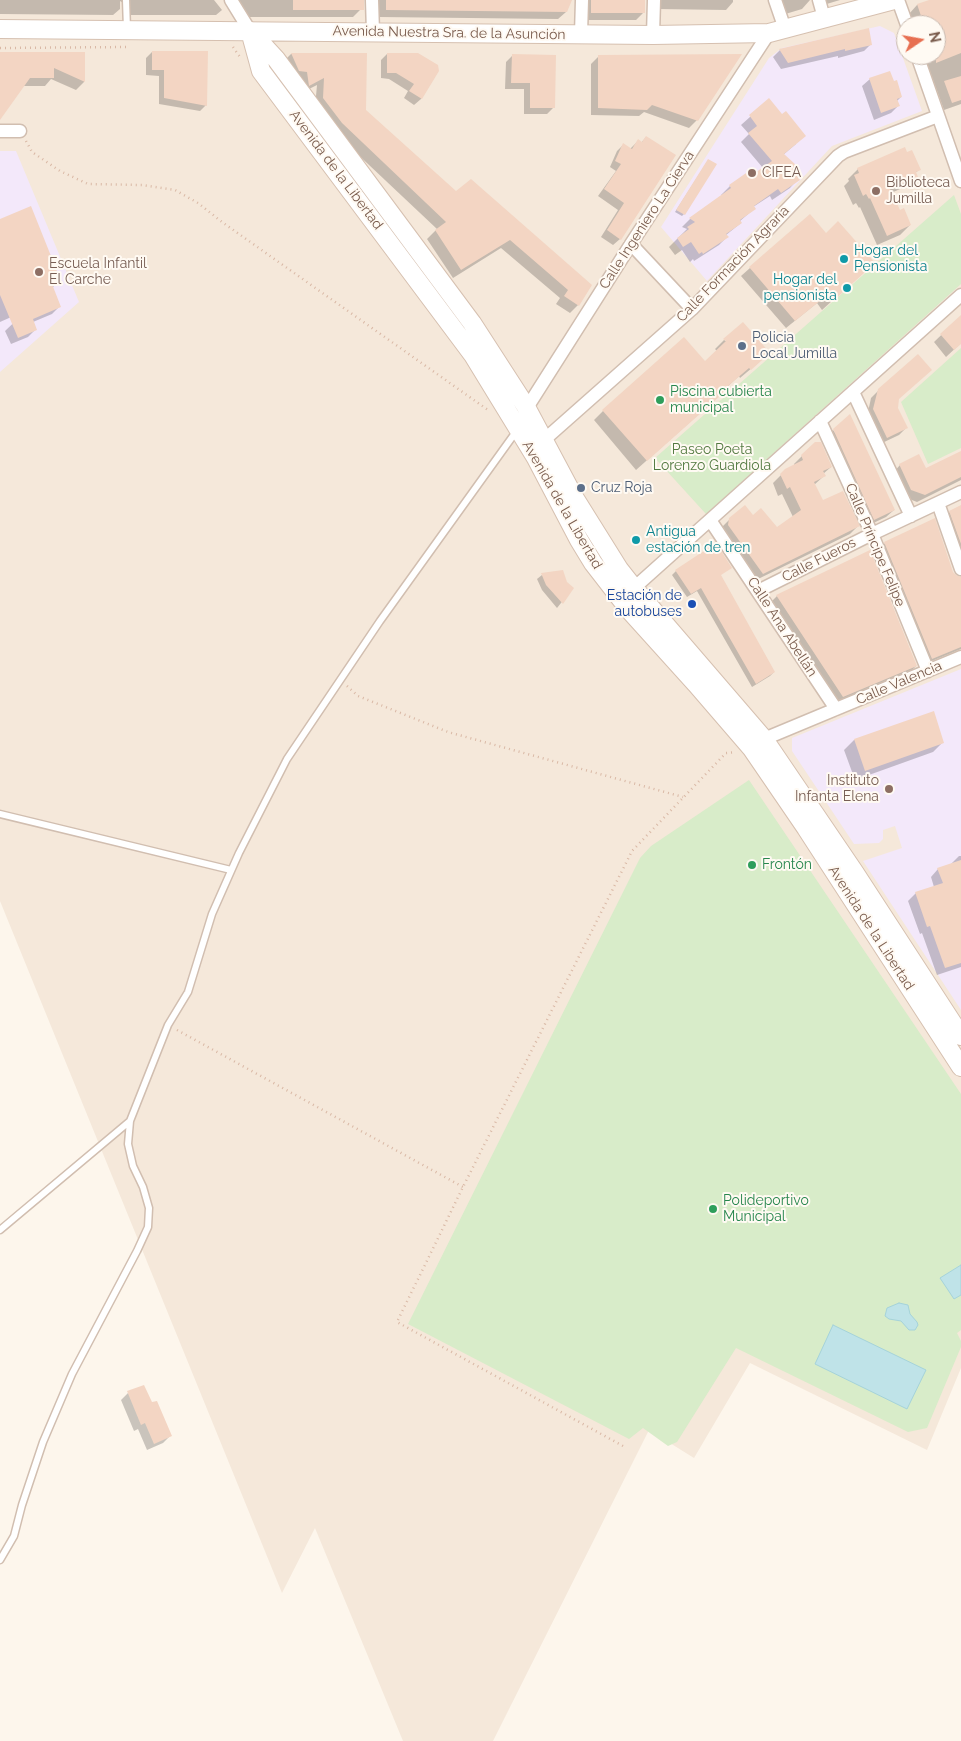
<!DOCTYPE html>
<html>
<head>
<meta charset="utf-8">
<style>
	body { margin:0 }
	#map { position:relative; width:961px; height:1741px; overflow:hidden; background:#fdf6ec; font-family:Raleway,sans-serif }
	canvas { display:block }
	.north { position:absolute; left:896px; top:15px; width:50px; height:50px; box-sizing:border-box; background:#fffaf3; border:1px solid #cabbb1; border-radius:50%; rotate:78deg; font-size:14px; font-weight:700; line-height:20px; text-align:center; color:#7a5c4d }
	.north::after { content:''; display:block; margin:auto; width:18px; height:22px; background:#e76f51; clip-path:polygon(50% 0,100% 100%,50% 72%,0 100%) }
</style>
</head>
<body>
<div id="map">
<canvas width="961" height="1741"></canvas>
<div class="north">N</div>
</div>
<script>
const ctx = document.querySelector('canvas').getContext('2d');
ctx.lineJoin = 'round';
function fillPath(path, color) { ctx.fillStyle = color; ctx.fill(path, 'evenodd'); }
const poly = rows => new Path2D(rows.map(r => 'M' + r).join(''));
function strokePath(path, color, width, dash) { ctx.strokeStyle = color; ctx.lineWidth = width; ctx.lineCap = dash ? 'butt' : 'round'; ctx.setLineDash(dash || []); ctx.stroke(path); }
function label(font, color, halo, rows, align = 'center') {
  ctx.font = font + ' Raleway,sans-serif'; ctx.lineWidth = 4; ctx.setLineDash([]); ctx.textBaseline = 'middle'; ctx.strokeStyle = halo; ctx.fillStyle = color; for (const [text, x, y, turn = 0] of rows) {
    ctx.save(); ctx.translate(x, y); ctx.rotate((+turn || 0) * Math.PI / 180); ctx.textAlign = isNaN(turn) ? turn : align; if (halo) ctx.strokeText(text, 0, 0); ctx.fillText(text, 0, 0); ctx.restore();
  }
}
fillPath(poly([
	[0,0,961,0,961,1368,927,1450,750,1363,694,1458,649,1430,493,1741,403,1741,315,1528,282,1593,0,901],
	[906,25,936,25,936,55,906,55]
]), '#f5e8da');
fillPath(poly([
	[880,26,894,33,922,111,832,146,707,281,661,227,769,58,782,48],
	[0,151,16,151,79,302,0,372],
	[961,669,961,1010,863,861,902,848,895,826,883,830,883,839,879,843,854,844,792,751,792,738]
]), '#f3e8fa');
fillPath(poly([
	[954,195,961,214,961,284,706,514,655,458],
	[961,348,961,448,928,464,901,402],
	[749,780,961,1094,961,1330,957,1333,961,1341,961,1347,927,1428,908,1432,736,1348,677,1442,668,1446,643,1428,629,1439,408,1324,640,858,651,846]
]), '#d8ecc9');
const water = poly([
	[961,1265,961,1295,954,1299,940,1278,961,1265],
	[899,1303,908,1305,910,1314,917,1322,918,1325,915,1330,909,1330,901,1321,889,1319,885,1316,887,1308,899,1303],
	[833,1325,926,1370,907,1409,815,1364,833,1325]
]);
fillPath(water, '#bfe3e8');
strokePath(water, '#a5d3da', 1);
fillPath(poly([
	[0,0,214,0,222,10,216,15,126,15,125,4,120,1,120,9,113,15,0,14],
	[234,0,360,0,361,9,353,17,248,17],
	[375,0,570,0,566,12,558,19,379,17,379,9,375,9],
	[584,0,644,0,643,13,636,20,584,20],
	[648,0,733,0,733,2,726,10,657,9],
	[776,0,810,0,802,9,782,15],
	[813,0,840,0,820,6,817,1],
	[933,0,961,0,961,104,944,110,924,55,936,55,936,25,913,25,909,14,917,5],
	[868,30,871,44,864,51,838,58,838,56,781,69,773,57,780,50],
	[152,52,206,105,200,111,159,104,159,76,146,75,146,58],
	[0,53,84,53,84,82,76,90,51,79,45,86,23,86,0,116],
	[291,54,366,54,364,110,456,193,591,285,578,305,570,313,556,304,560,298,501,248,453,278,427,239,437,229,334,132,315,107,317,85,301,93,283,62],
	[387,54,438,71,421,99,414,105,404,98,408,91,389,79,381,78,381,60],
	[512,56,553,108,547,114,524,114,524,89,505,89,506,62],
	[599,56,697,120,689,128,644,112,639,116,591,115,591,64],
	[870,79,901,97,897,101,898,106,891,113,874,120,862,86],
	[769,100,796,144,783,155,798,179,790,188,772,200,770,196,753,207,754,209,740,221,741,223,726,235,727,237,719,245,694,261,693,259,690,262,682,250,675,255,669,247,687,229,682,227,690,219,722,196,721,195,730,186,748,173,751,177,763,168,741,142,749,134,741,125],
	[646,137,620,239,613,245,601,237,618,210,598,196,616,171,610,167,617,151,623,145,630,149,638,141,641,143],
	[707,162,684,214,682,216,675,212],
	[858,169,919,170,915,173,916,176,907,186,891,193,899,212,910,225,900,235,877,245,860,207,859,208,856,203,853,205,844,186,849,181,848,179],
	[0,220,60,280,52,288,60,306,52,314,33,322,36,329,28,337,11,344,5,331,27,310,0,322],
	[826,234,865,271,822,310,817,303,786,328,741,276,750,268],
	[961,316,961,343,946,357,934,342],
	[724,340,759,362,740,378,739,376,727,387,718,397,636,470,594,420,603,411,705,362,717,351,715,349],
	[879,390,898,400,897,408,906,428,899,435,880,444,867,417,871,398],
	[833,430,894,510,886,517,867,526,826,437],
	[961,453,961,480,917,502,904,497,893,473,900,465,925,470],
	[802,456,831,467,823,474,824,476,814,485,823,502,858,526,850,534,754,581,721,528,730,519,753,517,777,528,793,517,782,494,778,496,773,483,786,470,794,466,794,464],
	[961,507,961,563,945,517,950,512],
	[885,543,952,572,959,578,961,578,961,649,927,663,880,549],
	[676,571,720,576,774,672,770,676,752,687,697,591,687,597,672,575],
	[542,575,566,583,573,588,557,608,542,590,537,579],
	[777,596,916,666,906,676,833,706,767,606],
	[854,740,943,742,933,752,855,780,844,750],
	[959,856,961,856,961,967,937,975,922,933,920,934,908,901,916,893,934,887,931,877,938,869,951,864],
	[128,1393,151,1403,170,1436,163,1443,147,1450,138,1429,134,1431,121,1400]
]), '#0003');
fillPath(poly([
	[293,0,364,0,364,10,293,10],
	[386,0,572,0,567,12,386,10],
	[591,0,645,0,645,13,591,13],
	[929,0,961,0,961,53,936,63,936,25,924,25,917,4],
	[869,28,872,45,845,51,845,49,788,63,779,49],
	[152,51,208,51,207,106,164,98,164,70,152,70],
	[0,52,85,52,85,82,54,68,54,78,30,78,0,120],
	[291,53,367,53,366,110,456,191,471,179,592,285,579,306,564,296,568,290,510,240,461,270,435,230,446,222,342,123,323,98,324,78,309,86,307,72,299,71],
	[387,53,418,53,438,65,439,71,422,99,409,91,414,84,396,73,387,73],
	[512,54,556,55,555,108,530,108,530,83,511,83],
	[742,54,698,121,652,105,647,110,598,108,598,55],
	[890,71,894,81,897,80,902,97,897,99,900,106,881,113,869,78],
	[961,76,961,100,952,103,944,81],
	[769,98,782,114,786,111,806,136,784,154,796,165,794,172,800,180,781,193,778,189,754,206,756,209,740,220,742,223,726,234,729,237,703,254,702,252,699,254,691,242,683,247,677,238,689,229,687,227,695,222,689,218,731,188,729,185,749,171,752,175,772,161,748,133,757,126,749,115],
	[646,136,676,155,621,240,607,230,624,203,604,189,621,164,615,161,623,143,632,149,638,139,642,142],
	[905,147,907,152,912,150,921,170,916,172,918,177,890,189,900,210,904,208,911,225,887,236,870,198,869,199,866,194,863,196,854,175,859,173,857,168],
	[708,159,717,164,685,215,676,210],
	[31,206,61,281,52,284,61,307,33,319,37,330,18,338,0,295,0,219],
	[810,214,826,233,838,221,875,263,832,302,826,296,795,321,749,267],
	[961,315,961,344,954,350,940,334],
	[743,322,770,353,751,370,749,368,728,386,729,388,647,461,602,410,684,337,705,361,726,341,723,339],
	[918,354,932,370,899,399,898,408,908,428,887,438,873,409,878,389],
	[850,414,895,510,874,520,833,429],
	[815,442,821,442,832,467,823,471,826,476,814,482,823,500,843,491,860,526,763,574,728,525,729,518,745,505,753,515,761,508,777,527,801,510,790,487,787,489,780,474,785,469,803,460,801,455],
	[961,451,961,477,925,495,911,490,899,464,919,454,926,468],
	[961,505,961,544,949,511],
	[935,518,953,572,956,575,961,577,961,647,932,659,884,542],
	[716,543,732,568,721,575,775,672,756,684,701,588,691,594,675,570],
	[870,550,917,666,843,697,776,595],
	[563,570,567,582,574,588,563,604,546,585,541,573],
	[934,711,944,743,865,771,854,739],
	[961,860,961,963,945,968,930,926,927,927,915,892,943,883,937,868],
	[144,1385,152,1402,157,1401,172,1436,154,1444,145,1423,141,1425,127,1391]
]), '#f3d5c3');
const service = poly([
	[126,0,127,29],
	[0,814,231,870],
	[0,1230,130,1121],
	[0,1560,14,1536,22,1505,43,1442,72,1374,137,1251,148,1227,149,1208,143,1187,133,1166,128,1144,130,1121,168,1025,188,992,212,914,239,853,287,759,380,621,518,429]
]);
const minor = poly([
	[231,0,250,31],
	[372,0,373,32],
	[775,0,785,29],
	[819,0,824,18],
	[898,0,907,25],
	[581,34,582,0],
	[653,35,654,0],
	[917,55,961,181],
	[0,131,20,131],
	[631,244,692,309],
	[853,392,911,516],
	[525,405,530,403,631,244,769,33],
	[820,421,872,534,928,671],
	[544,440,692,309,838,156,844,152,938,116],
	[938,503,961,569],
	[710,520,836,709],
	[634,588,961,295],
	[758,591,872,534,961,492],
	[758,744,764,739,961,657]
]);
const secondary = poly([
	[0,29,653,35,769,33,894,0],
	[250,31,261,71,473,355,536,458,579,540,593,563,631,612,696,684,752,749,806,828,961,1067],
	[253,34,276,59,472,323,525,405,574,497,619,569,634,588,764,739,855,873,961,1036]
]);
strokePath(service, '#d1beb0', 9);
strokePath(minor, '#d1beb0', 15);
strokePath(secondary, '#d6c0b0', 20);
strokePath(poly([
	[233,47,240,57],
	[0,48,129,47],
	[26,141,32,152,60,171,88,184,142,185,175,190,198,203,222,222,488,410],
	[347,686,358,696,448,732,683,797],
	[177,1030,463,1187],
	[623,1446,397,1322,463,1187,632,851,726,753,736,752]
]), '#d9b8a5', 2.5, [1, 4]);
strokePath(service, '#fff', 6);
strokePath(minor, '#fff', 12);
strokePath(secondary, '#fff', 18);
for (const [x, y, r, color] of [
	[752,173,5,"#8d6e63"],
	[876,191,5,"#8d6e63"],
	[844,259,5,"#0f9aa8"],
	[39,272,5,"#8d6e63"],
	[847,288,5,"#0f9aa8"],
	[742,346,5,"#5c6f8a"],
	[660,400,5,"#2e9e5b"],
	[581,488,5,"#5c6f8a"],
	[636,540,5,"#0f9aa8"],
	[692,604,5,"#1a4fb4"],
	[889,789,5,"#8d6e63"],
	[752,865,5,"#2e9e5b"],
	[713,1209,5,"#2e9e5b"]
]) { const dot = new Path2D(); dot.arc(x, y, r, 0, 2 * Math.PI); ctx.fillStyle = color; ctx.fill(dot); strokePath(dot, '#fffaf3', 2); }
label('14px', '#7a5c4d', '#fffaf3', [
	["Avenida Nuestra Sra. de la Asunción",449,33,1],
	["Avenida de la Libertad",336,170,53],
	["Calle Ingeniero La Cierva",647,220,-57],
	["Calle Formación Agraria",733,264,-46],
	["Avenida de la Libertad",562,505,60],
	["Calle Príncipe Felipe",875,545,67],
	["Calle Fueros",819,560,-27],
	["Calle Ana Abellán",782,627,57],
	["Calle Valencia",899,683,-23],
	["Avenida de la Libertad",871,928,57]
]);
label('14px', '#785e54', '#fffaf3', [
	["CIFEA",762,173],
	["Biblioteca",886,183],
	["Jumilla",886,199],
	["Escuela Infantil",49,264],
	["El Carche",49,280],
	["Instituto",879,781,"right"],
	["Infanta Elena",879,797,"right"]
], 'left');
label('14px', '#0d838f', '#fffaf3', [
	["Hogar del",854,251],
	["Pensionista",854,267],
	["Hogar del",837,280,"right"],
	["pensionista",837,296,"right"],
	["Antigua",646,532],
	["estación de tren",646,548]
], 'left');
label('14px', '#4e5e75', '#fffaf3', [
	["Policia",752,338],
	["Local Jumilla",752,354],
	["Cruz Roja",591,488]
], 'left');
label('14px', '#27864d', '#fffaf3', [
	["Piscina cubierta",670,392],
	["municipal",670,408],
	["Frontón",762,865],
	["Polideportivo",723,1201],
	["Municipal",723,1217]
], 'left');
label('14px', '#537a41', '#fffaf3', [
	["Paseo Poeta",712,450],
	["Lorenzo Guardiola",712,466]
]);
label('14px', '#164399', '#fffaf3', [
	["Estación de",682,596],
	["autobuses",682,612]
], 'right');
</script>
</body>
</html>
